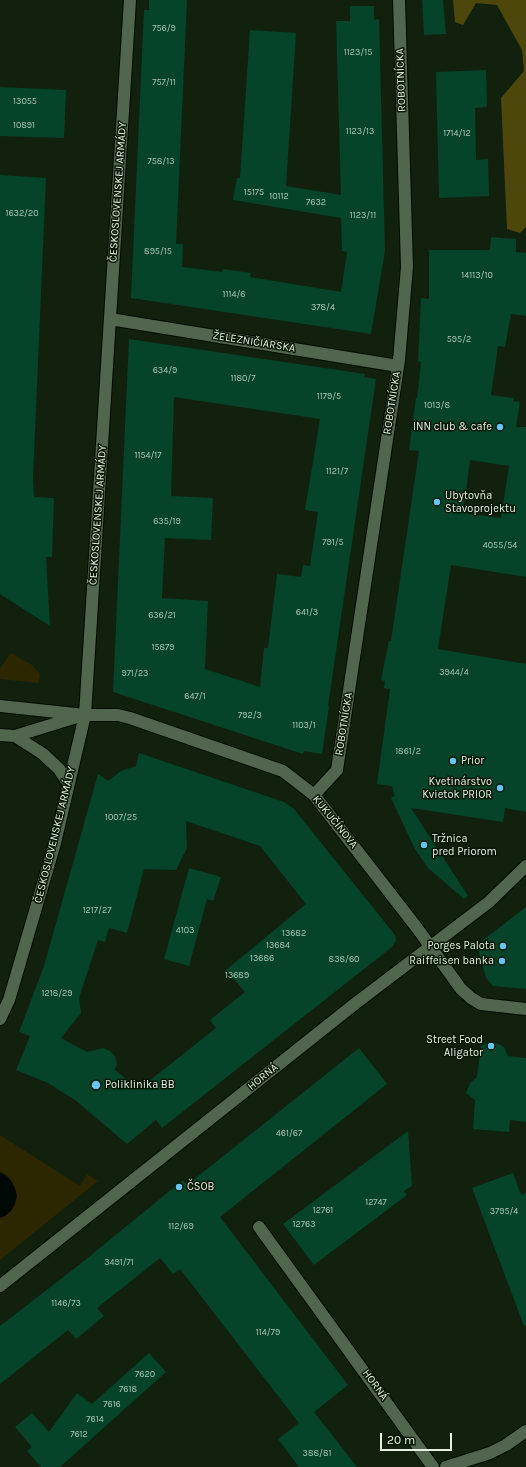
<!DOCTYPE html>
<html>
<head>
<meta charset="utf-8">
<style>
	body { margin:0 }
	#map { position:relative; width:526px; height:1467px; overflow:hidden; background:#11210e; font-family:Karla,sans-serif }
	canvas { display:block }
	.scale { position:absolute; left:380px; top:1433px; width:72px; height:18px; box-sizing:border-box; border:2px solid #e7f2e5; border-top:0; padding-left:5px; font-size:12px; line-height:14px; white-space:nowrap; color:#e7f2e5; -webkit-text-stroke:3px #081805; paint-order:stroke }
</style>
</head>
<body>
<div id="map">
<canvas width="526" height="1467"></canvas>
<div class="scale">20 m</div>
</div>
<script>
const ctx = document.querySelector('canvas').getContext('2d');
ctx.lineJoin = 'round';
function fillPath(path, color) { ctx.fillStyle = color; ctx.fill(path, 'evenodd'); }
const poly = rows => new Path2D(rows.map(r => 'M' + r).join(''));
function strokePath(path, color, width, dash) { ctx.strokeStyle = color; ctx.lineWidth = width; ctx.lineCap = dash ? 'butt' : 'round'; ctx.setLineDash(dash || []); ctx.stroke(path); }
function label(font, color, halo, rows, align = 'center') {
  ctx.font = font + ' Karla,sans-serif'; ctx.lineWidth = 3; ctx.setLineDash([]); ctx.textBaseline = 'middle'; ctx.strokeStyle = halo; ctx.fillStyle = color; for (const [text, x, y, turn = 0] of rows) {
    ctx.save(); ctx.translate(x, y); ctx.rotate((+turn || 0) * Math.PI / 180); ctx.textAlign = isNaN(turn) ? turn : align; if (halo) ctx.strokeText(text, 0, 0); ctx.fillText(text, 0, 0); ctx.restore();
  }
}
fillPath(poly([
	[11,653,32,665,40,674,39,683,0,679,0,668],
	[0,1135,80,1186,87,1174,98,1181,0,1260]
]), '#2c2700');
fillPath(poly([
	[453,0,526,0,526,227,520,233,507,229,501,98,524,71,522,50,497,5,476,3,463,25,455,22]
]), '#4d470b');
fillPath(poly([
	[0,1172,7,1176,12,1182,15,1188,17,1196,15,1204,11,1211,5,1216,0,1218]
]), '#000805');
fillPath(poly([
	[149,0,187,0,176,244,183,244,182,267,222,272,223,269,251,273,250,277,341,292,347,252,342,251,341,218,233,200,237,178,240,178,250,30,296,33,286,186,341,195,336,21,350,21,350,6,374,6,374,20,379,19,385,251,371,334,131,298,144,10,149,10],
	[422,0,443,0,446,34,424,35],
	[486,70,487,107,475,108,476,160,488,159,489,196,439,198,436,72],
	[0,87,66,90,64,138,0,136],
	[0,175,46,178,33,477,34,497,54,498,52,557,46,557,50,626,0,594],
	[491,237,516,239,516,252,526,253,526,316,511,314,505,347,498,346,491,395,514,398,513,401,520,402,516,427,526,427,526,577,451,565,438,649,526,664,526,812,505,808,503,822,411,808,468,896,464,899,428,868,415,849,391,798,395,796,392,786,377,784,390,689,384,688,385,681,381,680,389,641,391,641,419,451,409,450,416,397,417,399,421,362,418,361,421,298,429,299,429,250,490,250],
	[470,460,509,466,501,518,463,513],
	[129,339,365,374,364,377,376,379,328,706,329,706,322,754,304,751,303,754,113,692],
	[174,397,320,419,305,510,318,512,310,566,303,565,301,577,277,574,268,648,264,648,260,687,205,669,208,601,162,598,165,538,211,540,213,498,171,496],
	[139,753,284,802,294,809,395,935,396,941,392,947,162,1128,156,1120,127,1144,75,1100,48,1083,16,1070,30,1036,19,1032,44,966,98,774,108,781,121,771,136,766],
	[186,821,260,846,306,904,226,970,245,992,210,1020,216,1028,139,1089,115,1070,117,1063,115,1056,110,1051,103,1048,87,1052,61,1038,81,1013,79,998,98,940,105,942,109,928,127,933,144,869,176,870,187,848],
	[189,868,221,877,213,901,207,899,189,966,164,959],
	[526,907,526,989,493,986,486,978,478,949,482,941],
	[489,1042,499,1044,504,1047,508,1056,526,1058,526,1122,510,1120,509,1132,473,1129,475,1100,466,1093,470,1083,477,1077,481,1046],
	[359,1048,387,1084,220,1217,348,1385,314,1412,357,1467,299,1467,278,1439,299,1423,180,1269,173,1274,160,1258,97,1308,104,1316,76,1339,68,1330,0,1384,0,1326,79,1265,183,1180,187,1185],
	[408,1131,412,1186,404,1191,407,1195,314,1265,283,1224],
	[513,1173,521,1195,526,1193,526,1325,524,1326,472,1188],
	[149,1353,166,1372,60,1467,41,1467,27,1451,32,1447,15,1427,32,1413,49,1432,77,1393,92,1404]
]), '#054429');
const minor = poly([
	[110,319,398,366],
	[0,706,85,715,118,715,130,718,283,771,314,795,417,928,461,989,471,998,481,1004,526,1009],
	[0,735,15,736,80,716],
	[15,736,43,754,59,769,68,783],
	[314,795,337,770,399,360,407,267,399,0],
	[0,1019,9,1000,55,843,85,715,130,0],
	[259,1227,433,1467],
	[0,1286,356,1003,489,902,526,866],
	[446,1467,490,1453,506,1445,526,1431]
]);
strokePath(minor, '#010b00', 14);
strokePath(minor, '#52654e', 12);
for (const [x, y, r, color] of [
	[500,427,4,"#68c4f0"],
	[437,502,4,"#68c4f0"],
	[453,761,4,"#68c4f0"],
	[500,788,4,"#68c4f0"],
	[424,845,4,"#68c4f0"],
	[503,946,4,"#68c4f0"],
	[502,961,4,"#68c4f0"],
	[491,1046,4,"#68c4f0"],
	[96,1085,5,"#68c4f0"],
	[179,1187,4,"#68c4f0"]
]) { const dot = new Path2D(); dot.arc(x, y, r, 0, 2 * Math.PI); ctx.fillStyle = color; ctx.fill(dot); strokePath(dot, '#081805', 1.5); }
label('9px', '#aec6b6', null, [
	["756/9",164,28],
	["1123/15",358,52],
	["757/11",164,82],
	["13055",25,101],
	["10891",24,125],
	["1123/13",360,131],
	["1714/12",457,133],
	["758/13",161,161],
	["15175",254,192],
	["10112",279,196],
	["7632",316,202],
	["1632/20",22,213],
	["1123/11",363,215],
	["895/15",158,251],
	["14113/10",477,275],
	["1114/6",234,294],
	["378/4",323,307],
	["595/2",459,339],
	["634/9",165,370],
	["1180/7",243,378],
	["1179/5",329,396],
	["1013/8",437,405],
	["1154/17",148,455],
	["1121/7",337,471],
	["635/19",167,521],
	["791/5",333,542],
	["4055/54",500,545],
	["641/3",307,612],
	["636/21",162,615],
	["15879",163,647],
	["3944/4",454,672],
	["971/23",135,673],
	["647/1",195,696],
	["792/3",250,715],
	["1103/1",304,725],
	["1861/2",408,751],
	["1007/25",121,817],
	["1217/27",97,910],
	["4103",185,930],
	["13682",294,933],
	["13684",278,945],
	["13686",262,958],
	["838/60",344,959],
	["13689",237,975],
	["1218/29",57,993],
	["461/67",289,1133],
	["12747",376,1202],
	["12761",323,1210],
	["3795/4",504,1211],
	["12763",304,1224],
	["112/69",181,1226],
	["3491/71",119,1262],
	["1146/73",66,1303],
	["114/79",268,1332],
	["7620",145,1374],
	["7618",128,1389],
	["7616",112,1404],
	["7614",95,1419],
	["7612",79,1434],
	["388/81",317,1453]
]);
label('11px', '#e7f2e5', '#081805', [
	["ROBOTNÍCKA",401,80,-92],
	["ČESKOSLOVENSKEJ ARMÁDY",118,192,-86],
	["ŽELEZNIČIARSKA",254,342,9],
	["ROBOTNÍCKA",392,403,-81],
	["ČESKOSLOVENSKEJ ARMÁDY",98,515,-86],
	["ROBOTNÍCKA",344,724,-81],
	["KUKUČÍNOVA",335,822,51],
	["ČESKOSLOVENSKEJ ARMÁDY",55,835,-76],
	["HORNÁ",263,1077,-39],
	["HORNÁ",375,1385,54]
]);
label('11px', '#e7f2e5', '#081805', [
	["INN club & cafe",492,427],
	["Ubytovňa",445,496,"left"],
	["Stavoprojektu",445,509,"left"],
	["Prior",461,761,"left"],
	["Kvetinárstvo",492,782],
	["Kvietok PRIOR",492,795],
	["Tržnica",432,839,"left"],
	["pred Priorom",432,852,"left"],
	["Porges Palota",495,946],
	["Raiffeisen banka",494,961],
	["Street Food",483,1040],
	["Aligator",483,1053],
	["Poliklinika BB",105,1085,"left"],
	["ČSOB",187,1187,"left"]
], 'right');
</script>
</body>
</html>
